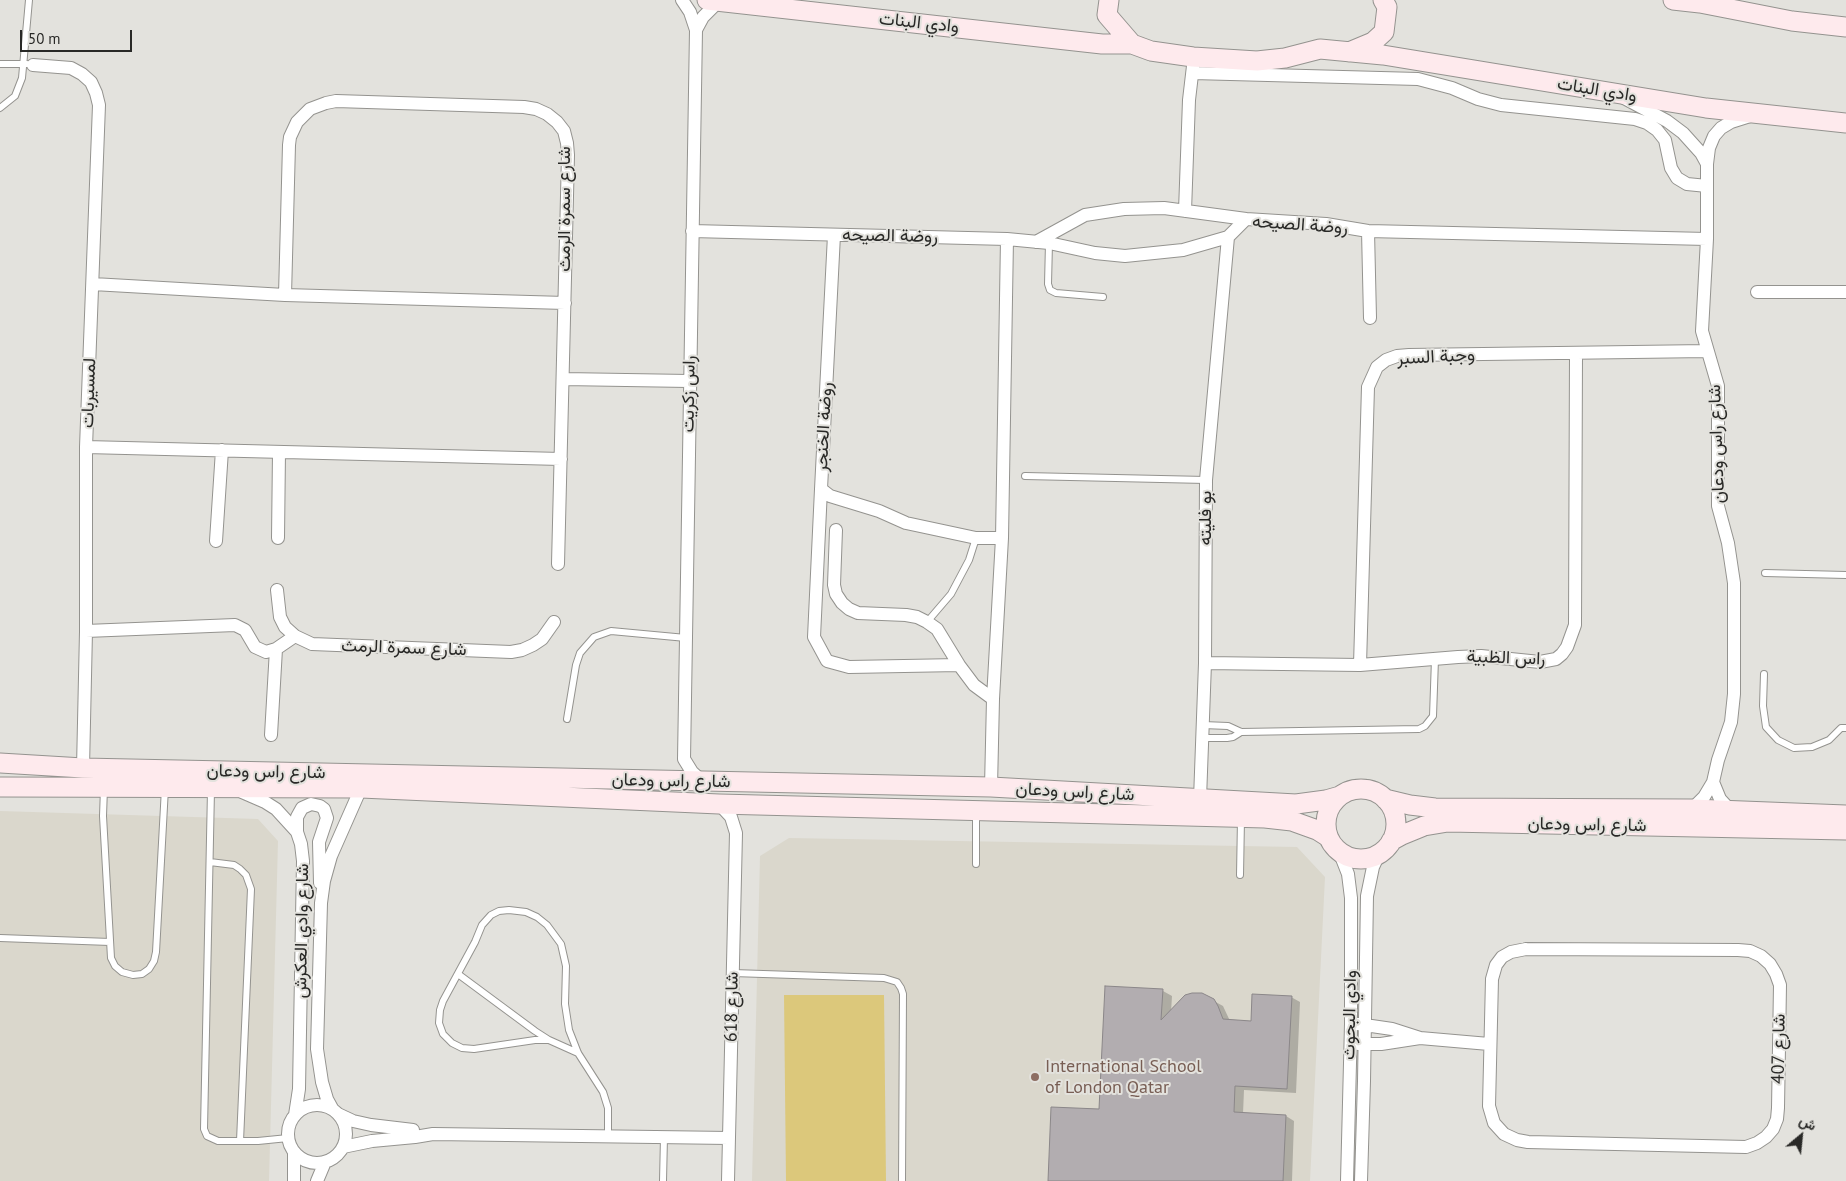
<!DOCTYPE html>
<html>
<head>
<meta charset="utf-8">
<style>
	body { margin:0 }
	#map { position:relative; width:1846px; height:1181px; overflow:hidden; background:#e3e2dd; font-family:"PT Sans",Vazirmatn,sans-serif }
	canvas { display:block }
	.north { position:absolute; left:1776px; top:1111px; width:50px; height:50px; -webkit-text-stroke:4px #e3e2dd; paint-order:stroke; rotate:28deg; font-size:14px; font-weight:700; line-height:20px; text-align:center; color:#292927 }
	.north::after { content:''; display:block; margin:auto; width:18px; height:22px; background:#292927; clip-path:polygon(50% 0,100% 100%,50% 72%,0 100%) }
	.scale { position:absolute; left:20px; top:30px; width:112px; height:22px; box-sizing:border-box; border:2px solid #292927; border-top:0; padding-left:6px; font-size:15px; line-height:18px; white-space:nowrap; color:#292927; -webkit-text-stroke:4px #e3e2dd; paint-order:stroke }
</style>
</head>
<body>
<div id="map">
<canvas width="1846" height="1181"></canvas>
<div class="north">ش</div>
<div class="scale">50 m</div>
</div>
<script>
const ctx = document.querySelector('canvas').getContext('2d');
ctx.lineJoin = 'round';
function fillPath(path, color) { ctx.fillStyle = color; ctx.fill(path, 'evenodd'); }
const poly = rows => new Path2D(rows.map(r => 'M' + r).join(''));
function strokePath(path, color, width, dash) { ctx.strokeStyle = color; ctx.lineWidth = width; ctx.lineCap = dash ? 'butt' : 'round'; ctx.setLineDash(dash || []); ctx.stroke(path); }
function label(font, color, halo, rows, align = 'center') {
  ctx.font = font + ' "PT Sans",Vazirmatn,sans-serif'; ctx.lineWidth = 4; ctx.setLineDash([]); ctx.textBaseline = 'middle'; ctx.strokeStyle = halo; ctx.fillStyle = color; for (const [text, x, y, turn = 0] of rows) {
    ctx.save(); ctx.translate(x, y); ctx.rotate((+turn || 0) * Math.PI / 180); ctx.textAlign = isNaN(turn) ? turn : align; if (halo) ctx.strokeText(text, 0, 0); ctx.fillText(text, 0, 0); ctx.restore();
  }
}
fillPath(poly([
	[0,811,258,819,278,841,269,1181,0,1181],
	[789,838,1297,847,1325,877,1310,1181,752,1181,760,856]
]), '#dad7cc');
fillPath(poly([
	[784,995,884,995,886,1181,786,1181]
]), '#dcc87b');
fillPath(poly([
	[1163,991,1172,996,1171,1012,1201,994,1223,1006,1230,1021,1252,1022,1291,997,1300,1002,1296,1093,1244,1090,1243,1114,1286,1116,1294,1121,1292,1181,1049,1181,1101,1111]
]), '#0003');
const building = poly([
	[1105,986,1163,989,1161,1020,1185,995,1192,993,1202,993,1214,999,1218,1006,1223,1019,1251,1021,1252,994,1292,996,1287,1089,1235,1086,1234,1112,1286,1115,1283,1181,1048,1181,1051,1107,1099,1109,1105,986]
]);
fillPath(building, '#b2adb0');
strokePath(building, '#8b8789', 1);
const lane = poly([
	[0,64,27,64],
	[0,108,15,96,22,78,29,0],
	[1049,243,1048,284,1050,290,1056,293,1103,297],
	[1025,476,1206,480],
	[1765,573,1846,575],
	[927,622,951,594,969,560,976,538],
	[1764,674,1763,706,1766,727,1778,740,1794,748,1812,747,1829,740,1841,728,1846,728],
	[567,719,576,665,580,653,594,637,611,631,686,638],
	[1203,725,1228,726,1241,732,1419,729,1425,726,1433,716,1435,659],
	[1202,738,1227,738,1233,737,1241,732],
	[104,788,103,816,111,958,115,966,122,972,133,975,142,974,149,969,154,961,156,952,165,788],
	[211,790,204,1129,207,1136,218,1141,258,1141,288,1138],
	[976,812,976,864],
	[210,862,234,865,240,869,246,875,251,889,240,1141],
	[1240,875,1241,819],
	[0,938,110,942],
	[733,973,884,978,897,982,901,988,903,994,902,1181],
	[458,974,535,1031,549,1040,578,1053],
	[549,1040,535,1040,474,1049,462,1048,452,1043,443,1034,439,1023,440,1010,443,1001,475,942,482,925,491,915,499,911,509,910,526,912,537,917,547,925,561,944,566,966,565,1004,569,1030,578,1053,603,1092,608,1108,608,1136],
	[663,1181,664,1137]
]);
const street = poly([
	[682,0,690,12,696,30,684,759,692,772,703,782],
	[696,30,703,17,719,1],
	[33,65,71,68,82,74,91,82,96,93,99,105,86,447,86,631,83,768],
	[1193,73,1418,79,1452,88,1478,99,1501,105,1635,119,1647,123,1657,130,1665,140,1671,168,1677,178,1687,184,1707,186],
	[1624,98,1667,121,1683,133,1701,153,1707,164],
	[1185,211,1189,100,1193,66],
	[692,231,1007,239,1049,243,1095,253,1125,256,1183,250,1228,237,1246,219,1326,224,1368,231,1707,239],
	[1368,231,1370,318],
	[834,235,821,489,830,496,879,511,906,523,976,538,1002,538],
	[1036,242,1085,215,1124,209,1164,208,1246,219],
	[93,284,285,295,565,303],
	[1757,292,1846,292],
	[285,295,289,145,290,137,297,122,310,109,326,103,336,101,524,107,536,109,547,114,557,122,564,131,567,143,568,155,558,564],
	[563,379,689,381],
	[86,447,561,459],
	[821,489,814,637,827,661,849,667,959,665],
	[836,530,834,585,836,594,842,603,849,609,858,613,906,615,917,617,927,622,937,629,959,665,974,685,993,699,991,787],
	[278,538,279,452],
	[216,541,222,450],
	[277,590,280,617,285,627,295,636,312,644,511,652,522,650,533,645,542,639,554,622],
	[86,631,235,625,245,630,255,647,266,652,276,649,295,636],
	[1205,663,1360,665,1458,657,1481,656,1540,662,1556,659,1562,654,1567,647,1575,625,1576,353],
	[1360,665,1368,387,1377,367,1386,360,1397,356,1409,355,1707,351],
	[993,699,1002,538,1007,239],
	[271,735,276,649],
	[1713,782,1720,799,1732,812],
	[242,792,265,802,276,809,297,832,301,844,303,861,299,1089,295,1115],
	[1200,799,1205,663,1206,480,1228,237],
	[719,804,731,817,736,833,728,1181],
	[1692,809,1704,797,1713,782,1718,760,1731,722,1734,694,1734,583,1728,543,1718,506,1718,386,1702,331,1707,239,1707,164,1709,148,1714,136,1721,128,1731,122,1750,116],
	[297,832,297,817,302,808,311,804,320,806,324,809,327,818,319,842,320,883],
	[1339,851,1348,874,1351,898,1351,1024,1347,1181],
	[1526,949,1738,950,1750,951,1761,956,1770,964,1776,974,1780,985,1778,1108,1777,1119,1773,1129,1766,1137,1757,1143,1746,1147,1528,1142,1517,1140,1504,1134,1494,1123,1489,1106,1492,979,1496,965,1502,957,1511,952,1526,949],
	[1358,1024,1392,1029,1420,1038,1489,1044],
	[1358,1044,1381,1044,1420,1038],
	'288 1134a29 29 0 1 1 58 0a29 29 0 1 1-58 0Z',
	[333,1110,327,1099,322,1082,317,1049,321,903,324,881,331,856,361,788],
	[338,1114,353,1121,371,1125,413,1130],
	[343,1147,372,1141,415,1137,433,1134,729,1138],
	[294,1181,294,1153],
	[317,1181,325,1162],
	[1361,1181,1364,1081,1367,896,1373,867,1379,854]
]);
const secondary = poly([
	[707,0,1102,44,1132,44],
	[1109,0,1107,15,1132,44,1151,51,1193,57,1257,61,1285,58,1320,49,1383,55,1706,108,1846,123],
	[1673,0,1700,3,1792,21,1846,27],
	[1349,52,1373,42,1384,32,1387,7,1383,0],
	[0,763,83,768,991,787,1296,804,1326,800,1340,796],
	[0,787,361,788,719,804,1265,818,1292,821,1317,830,1328,837],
	'1326 824a35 35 0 1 1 70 0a35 35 0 1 1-70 0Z',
	[1385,799,1410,805,1435,808,1692,809,1846,815],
	[1391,841,1402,835,1424,826,1448,822,1846,830]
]);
strokePath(lane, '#94938f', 8);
strokePath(street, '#94938f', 14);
strokePath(secondary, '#94938f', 21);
strokePath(lane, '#fff', 6);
strokePath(street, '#fff', 12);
strokePath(secondary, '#feeaed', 19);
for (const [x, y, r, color] of [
	[1035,1077,5,"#8d6e63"]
]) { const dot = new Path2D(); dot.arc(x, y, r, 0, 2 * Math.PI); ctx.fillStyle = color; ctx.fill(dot); strokePath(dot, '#e3e2dd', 2); }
label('18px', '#292927', '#e3e2dd', [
	["وادي البنات",919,23,6],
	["وادي البنات",1597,90,9],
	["شارع سمرة الرمث",565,209,-90],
	["روضة الصيحه",1300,225,4],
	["روضة الصيحه",890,236,1],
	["وجبة السبر",1436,357,-3],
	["لمسيربات",89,393,-88],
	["راس زكريت",689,394,-89],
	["روضة الخنجر",824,427,-87],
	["شارع راس ودعان",1717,444,-92],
	["بو فليته",1206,518,-90],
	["شارع سمرة الرمث",404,648,2],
	["راس الظبية",1506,658,2],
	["شارع راس ودعان",266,772,1],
	["شارع راس ودعان",671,781,1],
	["شارع راس ودعان",1075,792,3],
	["شارع راس ودعان",1587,825,1],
	["شارع وادي العكرش",302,931,-89],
	["شارع 618",732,1007,-89],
	["وادي البحوث",1350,1015,-89],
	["شارع 407",1779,1049,-89]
]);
label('18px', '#785e54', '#e3e2dd', [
	["International School",1045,1067],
	["of London Qatar",1045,1088]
], 'left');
</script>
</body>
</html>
